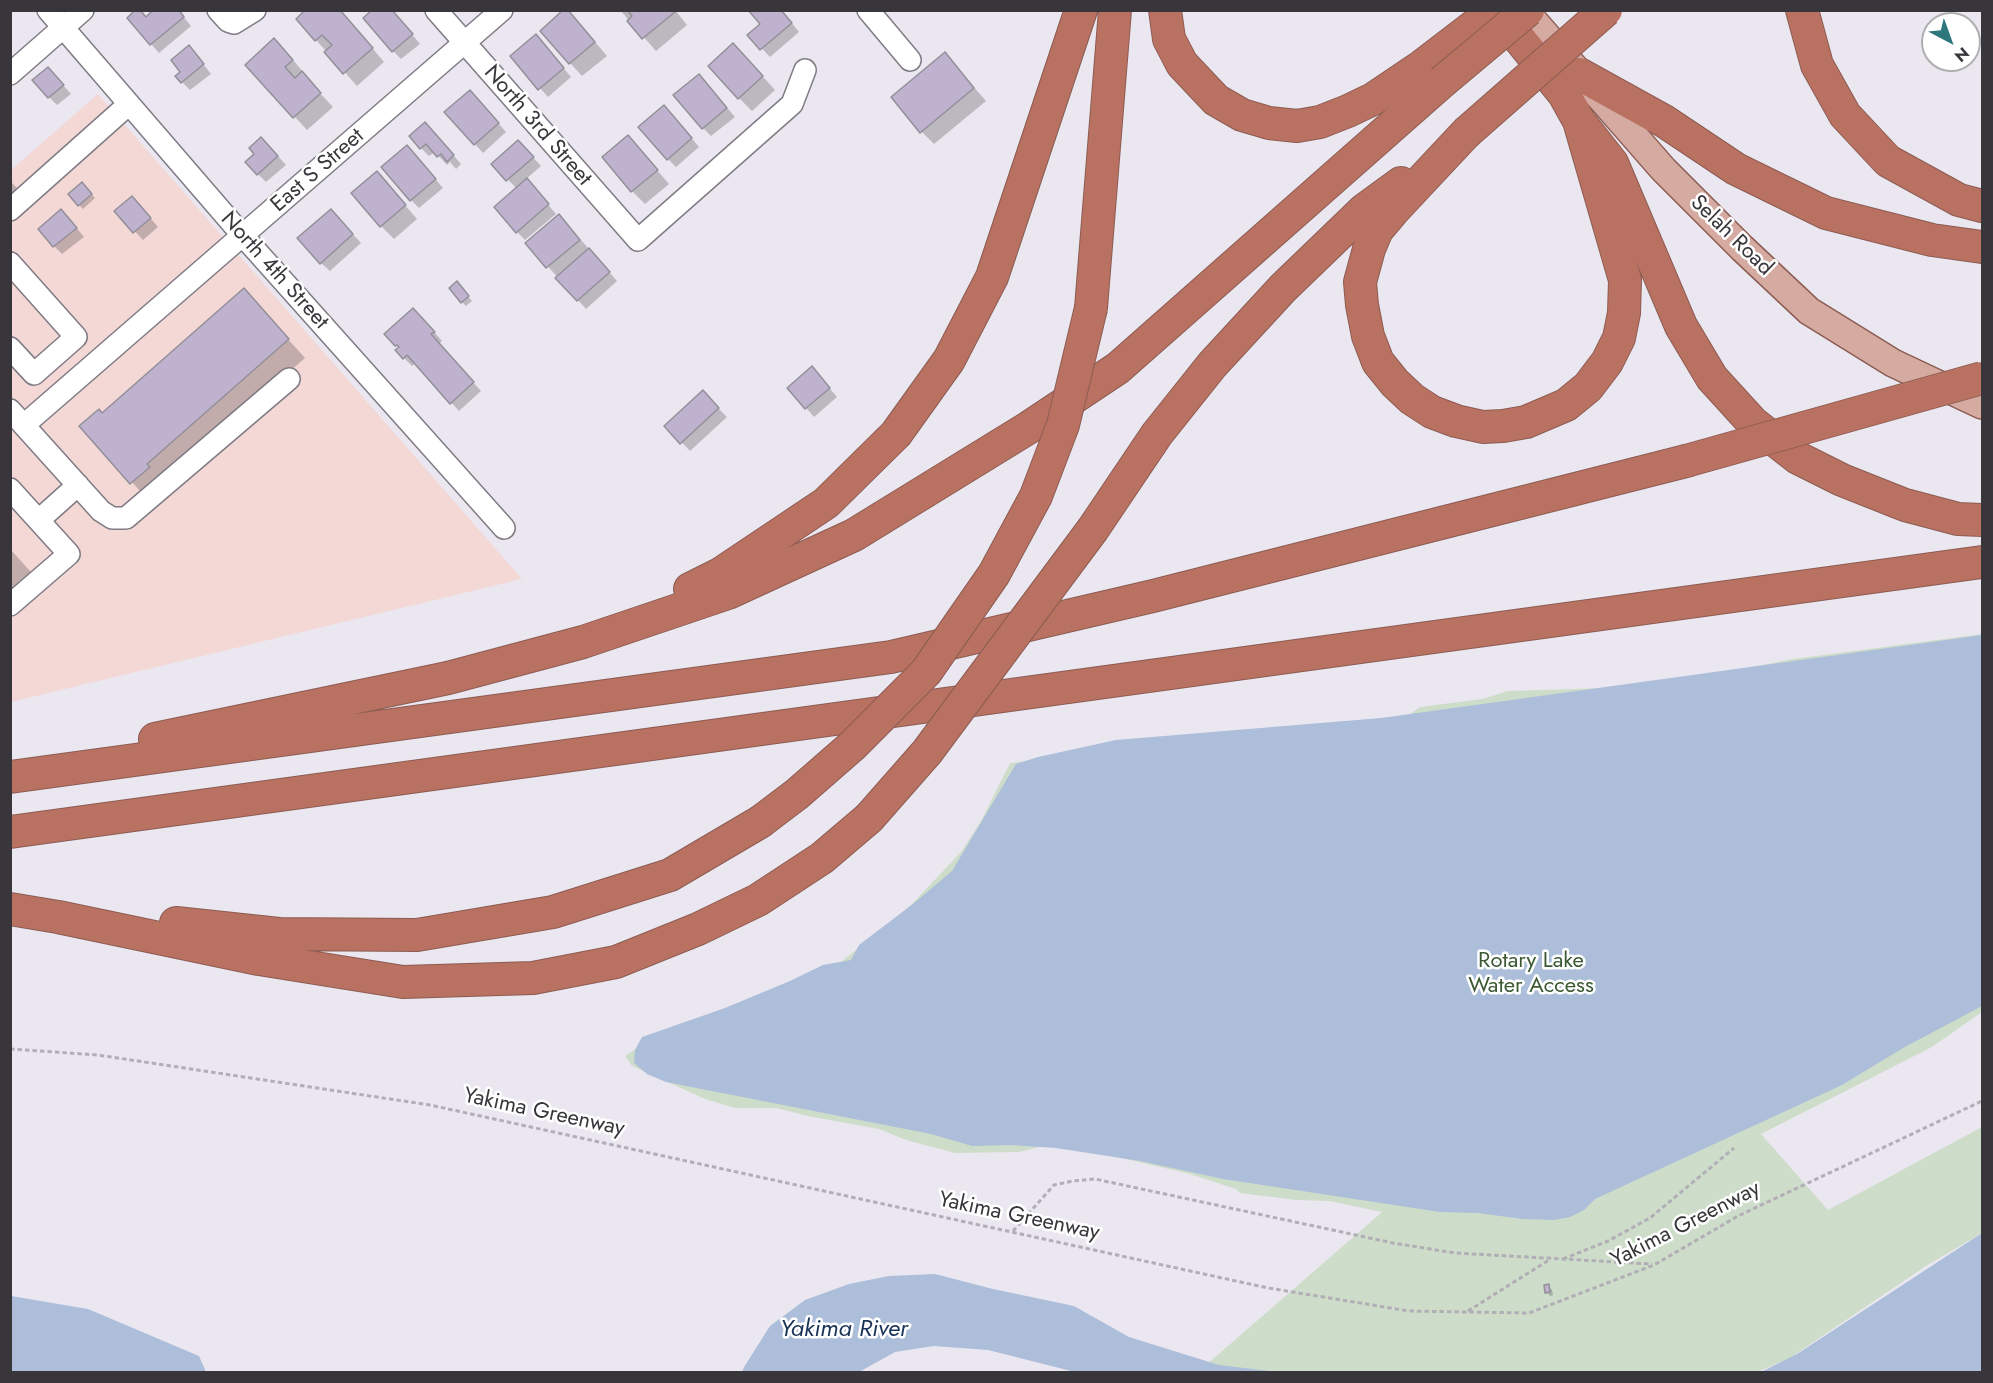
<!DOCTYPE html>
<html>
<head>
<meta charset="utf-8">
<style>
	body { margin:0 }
	#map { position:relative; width:1993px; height:1383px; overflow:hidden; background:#ebe7f1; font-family:Jost,sans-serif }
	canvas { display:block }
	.frame { position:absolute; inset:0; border:12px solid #38363a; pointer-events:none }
	.north { position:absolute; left:1921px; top:12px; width:60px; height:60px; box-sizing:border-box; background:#fff; border:2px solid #afafb0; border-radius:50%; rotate:139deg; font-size:16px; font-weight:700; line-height:24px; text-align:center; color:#38363a }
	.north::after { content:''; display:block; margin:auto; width:21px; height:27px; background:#2e777d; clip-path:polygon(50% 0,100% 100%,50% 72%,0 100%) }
</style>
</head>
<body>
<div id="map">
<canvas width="1993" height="1383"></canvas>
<div class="frame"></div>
<div class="north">N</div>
</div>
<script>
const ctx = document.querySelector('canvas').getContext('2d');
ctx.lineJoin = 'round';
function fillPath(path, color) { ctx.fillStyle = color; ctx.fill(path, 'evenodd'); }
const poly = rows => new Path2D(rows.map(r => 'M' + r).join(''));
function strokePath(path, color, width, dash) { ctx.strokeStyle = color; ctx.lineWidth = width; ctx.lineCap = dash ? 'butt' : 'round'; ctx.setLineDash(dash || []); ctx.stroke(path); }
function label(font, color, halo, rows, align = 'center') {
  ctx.font = font + ' Jost,sans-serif'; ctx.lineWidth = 5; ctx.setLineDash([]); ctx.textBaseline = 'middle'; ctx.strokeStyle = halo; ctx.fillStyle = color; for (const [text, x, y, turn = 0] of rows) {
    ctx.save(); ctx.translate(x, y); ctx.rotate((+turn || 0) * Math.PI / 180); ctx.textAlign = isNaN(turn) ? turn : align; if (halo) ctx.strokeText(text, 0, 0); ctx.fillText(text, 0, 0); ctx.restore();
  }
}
fillPath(poly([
	[98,94,522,579,11,702,10,171]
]), '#f3d8d6');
fillPath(poly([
	[1982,634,1982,1012,1932,1047,1761,1134,1828,1210,1982,1127,1982,1233,1926,1266,1790,1358,1757,1372,1198,1372,1382,1212,1329,1201,1296,1200,1240,1193,1236,1189,1190,1174,1079,1148,1053,1147,1039,1147,1019,1152,955,1153,906,1140,879,1129,808,1116,776,1108,735,1108,705,1099,632,1066,625,1056,640,1046,841,962,911,905,961,852,981,821,1010,763,1403,719,1420,707,1482,699,1508,691,1607,688,1711,675,1793,659]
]), '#ceddca');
fillPath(poly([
	[1982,635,1982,1006,1903,1048,1842,1085,1595,1199,1584,1210,1570,1217,1554,1220,1523,1219,1477,1213,1440,1212,1223,1179,1140,1161,1056,1148,1011,1145,972,1146,931,1134,666,1082,647,1074,634,1063,635,1050,642,1037,725,1008,790,981,823,965,851,960,859,945,913,904,952,871,1016,764,1038,757,1116,740,1381,718],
	[1982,1233,1982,1372,1761,1372,1797,1354],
	[935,1274,993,1289,1074,1306,1129,1337,1219,1365,1278,1372,1075,1372,988,1350,934,1346,895,1352,859,1372,742,1372,744,1367,770,1326,805,1300,849,1284,889,1276],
	[11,1296,88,1309,199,1356,206,1372,11,1372]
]), '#acbed9');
fillPath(poly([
	[178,10,191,26,159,53,151,44,146,18],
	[340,10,384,62,357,86,316,40],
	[392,10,420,44,401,59,393,51],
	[620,10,675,10,687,25,656,51],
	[781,10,799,32,770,57,749,35],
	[579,23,607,56,582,76,570,63],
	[544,45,571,77,548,97,512,56],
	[287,53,305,74,303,75,333,107,307,130,247,65],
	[945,54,986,101,934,144,921,131],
	[197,56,211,74,190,90,182,82,182,72],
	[746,58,775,90,752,111,739,98],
	[699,76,735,117,711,136,703,128],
	[56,77,71,94,57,105,49,97],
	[478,100,506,132,483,153,446,112],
	[672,115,699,147,676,167,668,159],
	[433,132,461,164,456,169,450,162,447,165,435,152,429,156,421,148],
	[628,137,669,184,645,204,632,191],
	[270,147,286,165,266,182,258,174],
	[526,150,541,166,526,179,556,214,525,240,517,232,517,189,493,164],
	[415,155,443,188,419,208,411,200],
	[377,173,417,219,394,239,381,226],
	[10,181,18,189,10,195],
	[86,188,95,198,83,209,79,205],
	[140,206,158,227,143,240,116,211],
	[339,219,361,243,330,271,321,263],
	[70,220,84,237,62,254,54,246],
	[567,224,617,281,586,309,527,243],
	[460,287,472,301,466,306,462,302],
	[244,290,305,358,164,482,149,501,82,426,102,415],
	[422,318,442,341,439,344,481,391,459,411,416,363,412,366,404,358,400,349,386,334],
	[820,377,837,397,814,417,789,388],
	[711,401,727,417,690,451,666,426],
	[10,549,31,572,10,590],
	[1548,1286,1552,1290,1553,1295,1550,1296,1547,1292]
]), '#0003');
const building = poly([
	[135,10,140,10,146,17,153,10,179,10,184,17,150,45,127,18,135,10],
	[305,10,340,10,373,48,343,74,324,52,332,45,322,35,315,41,296,19,305,10],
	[372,10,392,10,413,34,392,52,363,18,372,10],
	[563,10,568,10,595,42,569,64,540,31,563,10],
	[627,10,674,10,675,12,642,39,627,21,632,16,627,10],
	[748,10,781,10,792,23,760,50,747,35,760,24,748,10],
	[536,34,564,68,538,90,510,56,536,34],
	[274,38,293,60,285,67,295,78,302,71,321,93,293,118,245,65,274,38],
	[733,43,763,76,738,99,708,66,733,43],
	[189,45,204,64,181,83,175,76,180,72,171,60,189,45],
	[945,52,974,88,920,133,891,97,945,52],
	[48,67,64,85,48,98,32,80,48,67],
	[699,74,727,108,702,129,673,95,699,74],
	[470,90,499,123,474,145,444,112,470,90],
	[664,105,692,138,667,160,638,127,664,105],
	[425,122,454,155,447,162,441,154,437,157,426,144,420,149,409,136,425,122],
	[628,135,658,170,631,192,602,157,628,135],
	[261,137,278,156,257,175,245,162,254,154,249,148,261,137],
	[518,140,534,157,506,181,491,164,518,140],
	[407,145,436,179,410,201,381,167,407,145],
	[377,171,406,205,380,227,351,193,377,171],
	[527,178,549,204,516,233,494,207,527,178],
	[82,182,92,194,78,206,68,194,82,182],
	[132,196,151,218,133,233,114,211,132,196],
	[61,209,77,228,53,247,38,229,61,209],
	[331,209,353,234,320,264,297,238,331,209],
	[559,214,580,240,546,268,525,243,559,214],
	[589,248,610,272,577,301,555,278,589,248],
	[457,281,469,296,461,303,449,288,457,281],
	[244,288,289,339,147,464,150,467,130,484,79,426,99,409,102,413,244,288],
	[413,308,435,332,431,334,474,382,450,404,407,355,403,359,395,350,399,347,397,345,395,346,384,334,413,308],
	[812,366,830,388,805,409,787,388,812,366],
	[703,390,719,408,680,444,664,426,703,390],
	[1549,1284,1550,1292,1545,1293,1544,1285,1549,1284]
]);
fillPath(building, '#bfb2cf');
strokePath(building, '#938f98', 1.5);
const minor = poly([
	[48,10,243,236,504,528],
	[218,10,228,21,234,23,255,10],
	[436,10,638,240,792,104,805,70],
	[868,10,910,60],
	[10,74,83,10],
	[10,210,129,104],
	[10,263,76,337,34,374,10,348],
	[10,410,101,511,112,518,126,518,289,379],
	[24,425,502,10],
	[10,489,69,554,10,605],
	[39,520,78,485]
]);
const major = poly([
	[1524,10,1663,169,1742,248,1809,311,1893,363,1982,405]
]);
const highway = poly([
	[1165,10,1169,39,1182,64,1216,100,1242,115,1269,123,1297,126,1320,122,1348,111,1373,99,1422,66,1495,10],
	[1496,10,1564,94,1579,121,1612,163,1681,326,1712,378,1753,423,1798,458,1842,480,1905,505,1958,519,1982,520],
	[1802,10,1817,65,1845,115,1888,161,1959,200,1982,206],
	[1579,74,1664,121,1736,169,1826,213,1932,240,1982,247],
	[1466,133,1393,211,1377,230,1369,249,1360,282,1362,305,1368,336,1378,362,1395,383,1412,399,1432,412,1456,421,1483,427,1503,426,1526,422,1566,405,1588,387,1607,362,1619,338,1624,313,1625,280,1579,121],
	[1091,308,1115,10],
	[1093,529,1157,434,1212,365,1283,288,1364,210,1401,183],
	[690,589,720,574,826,503,896,434,949,360,992,277,1081,10],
	[155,739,448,678,583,642,728,593,854,535,1028,428,1118,368,1442,82],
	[10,777,891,657,1153,596,1686,461],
	[10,832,1982,562],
	[10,909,58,917,259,959,403,982,533,978,616,962,698,929,758,900,822,858,869,818],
	[176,923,279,934,417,935,553,912,670,875,760,822]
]);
strokePath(minor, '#7f7b84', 24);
strokePath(major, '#8c5c53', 30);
strokePath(highway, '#8c5c53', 34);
strokePath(poly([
	[10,1049,98,1055,430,1105,1268,1288,1409,1311,1529,1313,1654,1265,1738,1216,1982,1101],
	[1013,1231,1054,1185,1073,1181,1095,1179,1393,1243,1455,1253,1652,1264],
	[1563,1259,1608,1241,1650,1218,1734,1148],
	[1468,1311,1549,1260]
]), '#b2aeb6', 3, [4.5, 3]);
strokePath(minor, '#fff', 21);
strokePath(major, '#d5aaa0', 27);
strokePath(highway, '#b97161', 32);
const highwayBridge = poly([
	[1442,82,1528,10],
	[1466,133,1606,10],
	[1686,461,1982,378],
	[869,818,927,752,1093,529],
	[760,822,797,794,852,746,926,672,994,574,1036,496,1063,425,1091,308]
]);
strokePath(highwayBridge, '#8c5c53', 34, []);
strokePath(highwayBridge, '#b97161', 32);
label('22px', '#38363a', '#fff', [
	["North 3rd Street",537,126,49],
	["East S Street",318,171,-41],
	["Selah Road",1731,236,44],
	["North 4th Street",274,271,48],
	["Yakima Greenway",544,1113,12],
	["Yakima Greenway",1019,1217,12],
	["Yakima Greenway",1686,1225,-27]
]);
label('22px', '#3b5932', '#fff', [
	["Rotary Lake",1531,962],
	["Water Access",1531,987]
]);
label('italic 24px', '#1a3358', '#fff', [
	["Yakima River",844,1330]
]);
</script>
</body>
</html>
